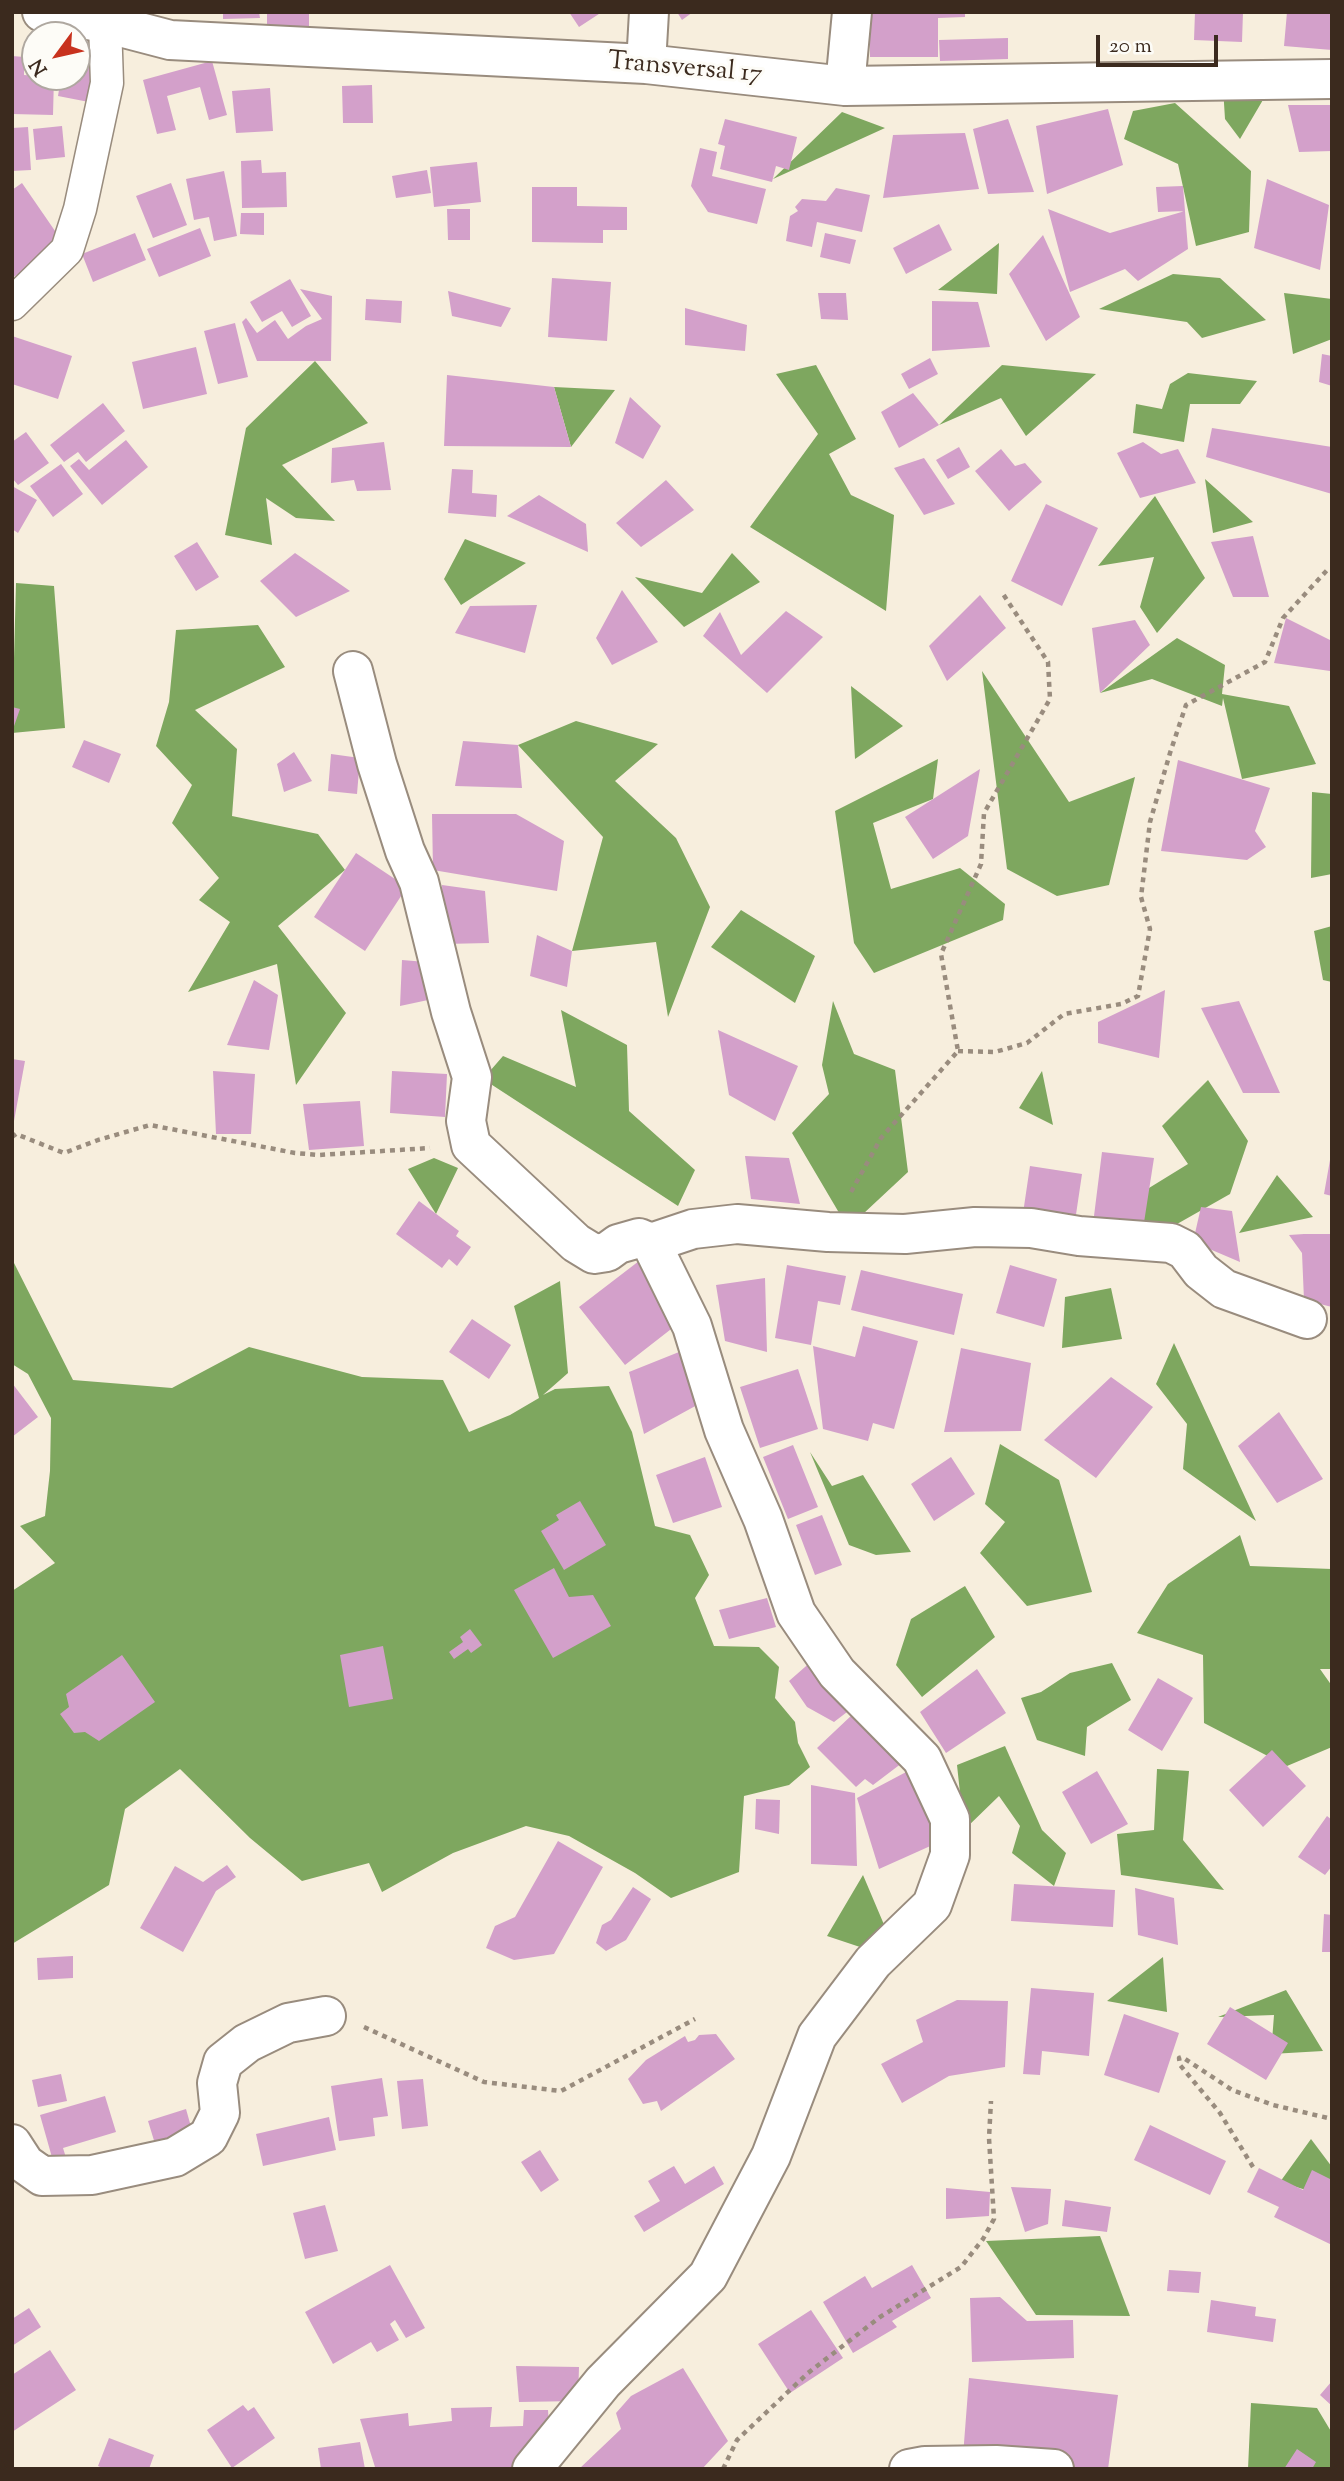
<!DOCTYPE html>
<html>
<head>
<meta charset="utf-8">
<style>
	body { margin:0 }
	#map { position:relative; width:1344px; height:2481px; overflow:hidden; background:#f7eedd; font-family:"Sorts Mill Goudy",serif }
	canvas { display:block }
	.frame { position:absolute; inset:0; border:14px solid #3b2a1e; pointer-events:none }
	.north { position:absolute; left:21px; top:21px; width:70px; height:70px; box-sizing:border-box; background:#fdfcf7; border:2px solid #afa8a0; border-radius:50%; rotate:237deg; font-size:19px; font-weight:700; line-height:28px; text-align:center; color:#3b2a1e }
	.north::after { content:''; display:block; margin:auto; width:24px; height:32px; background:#c8321e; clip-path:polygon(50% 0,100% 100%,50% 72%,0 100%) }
	.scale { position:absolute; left:1096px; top:35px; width:122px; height:32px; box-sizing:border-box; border:4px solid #3b2a1e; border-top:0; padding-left:9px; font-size:21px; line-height:24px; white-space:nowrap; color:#3b2a1e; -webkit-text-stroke:5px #fdfcf7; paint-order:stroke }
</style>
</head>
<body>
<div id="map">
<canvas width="1344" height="2481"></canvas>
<div class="frame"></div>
<div class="north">N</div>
<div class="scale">20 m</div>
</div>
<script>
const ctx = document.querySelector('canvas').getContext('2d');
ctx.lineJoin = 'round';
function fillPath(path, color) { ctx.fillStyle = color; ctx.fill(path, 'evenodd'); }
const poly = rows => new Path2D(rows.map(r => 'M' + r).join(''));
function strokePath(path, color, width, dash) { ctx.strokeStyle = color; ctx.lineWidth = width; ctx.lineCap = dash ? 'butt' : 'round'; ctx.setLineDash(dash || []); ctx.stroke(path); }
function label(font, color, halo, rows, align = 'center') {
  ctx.font = font + ' "Sorts Mill Goudy",serif'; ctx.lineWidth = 6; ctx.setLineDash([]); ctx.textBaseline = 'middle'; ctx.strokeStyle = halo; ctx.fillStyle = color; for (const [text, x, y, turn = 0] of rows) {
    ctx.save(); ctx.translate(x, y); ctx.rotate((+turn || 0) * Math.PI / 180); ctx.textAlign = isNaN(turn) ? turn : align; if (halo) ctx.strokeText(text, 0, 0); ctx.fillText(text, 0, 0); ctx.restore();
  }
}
fillPath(poly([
	[1223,87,1267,93,1240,139,1225,119],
	[1175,103,1251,171,1249,232,1196,246,1178,164,1124,139,1133,111],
	[842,112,885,128,773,179],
	[999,243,997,294,938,290],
	[1173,274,1220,278,1266,320,1202,338,1187,322,1099,309],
	[1284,293,1332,299,1332,339,1293,354],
	[315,361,368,423,282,465,335,521,296,518,266,498,272,545,225,535,246,428],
	[816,365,856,439,829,454,851,495,894,515,886,611,750,527,818,434,776,374],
	[1002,365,1096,374,1026,436,1001,398,939,425],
	[1188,373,1257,381,1240,404,1190,404,1184,442,1133,433,1136,404,1162,409,1170,384],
	[554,387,615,390,571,447],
	[1205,479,1253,522,1213,533],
	[1155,496,1205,578,1157,633,1140,607,1154,557,1098,566],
	[465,539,526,563,461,605,444,579],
	[732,553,760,582,684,627,635,577,702,593],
	[16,583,54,586,65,728,12,733],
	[258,625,285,667,195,710,237,749,232,816,318,834,345,870,278,926,346,1013,296,1085,277,964,188,992,230,922,199,900,219,878,172,823,192,785,156,746,169,702,176,630],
	[1177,638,1225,665,1222,694,1289,706,1316,764,1242,779,1223,698,1222,706,1152,679,1100,693],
	[982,671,1069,802,1135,777,1109,885,1057,896,1007,869],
	[851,686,903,726,855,759],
	[576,721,658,744,615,781,676,838,710,907,668,1017,656,942,572,951,603,837,518,745],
	[938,759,933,799,873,823,891,889,960,868,1005,904,1003,920,874,973,854,943,835,811],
	[1312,792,1332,794,1332,874,1311,878],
	[741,910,815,956,795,1003,711,947],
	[1332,926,1332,982,1323,980,1314,931],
	[833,1001,854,1054,895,1070,908,1172,848,1228,792,1133,829,1094,822,1065],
	[561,1010,627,1045,629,1111,695,1170,678,1206,483,1079,503,1056,576,1087],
	[1042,1071,1053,1125,1019,1108],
	[1208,1080,1248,1141,1230,1194,1140,1245,1136,1196,1188,1164,1162,1126],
	[434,1158,458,1168,436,1214,408,1169],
	[1277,1175,1313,1217,1239,1233],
	[12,1259,73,1380,172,1388,249,1347,362,1377,443,1380,469,1432,510,1415,539,1398,514,1306,560,1281,568,1373,543,1395,555,1389,609,1386,632,1432,655,1526,690,1535,709,1575,695,1598,714,1646,759,1647,779,1667,775,1698,795,1722,798,1743,810,1767,789,1785,744,1796,739,1872,671,1898,635,1873,569,1836,526,1826,453,1853,382,1892,369,1863,302,1881,250,1838,180,1769,125,1809,109,1885,12,1944,12,1591,55,1563,20,1526,45,1516,50,1471,51,1418,28,1374,12,1364],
	[1111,1288,1122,1339,1062,1348,1065,1297],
	[1174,1343,1256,1521,1183,1469,1187,1424,1156,1384],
	[1000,1444,1059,1480,1092,1592,1027,1606,980,1553,1005,1522,985,1504],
	[810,1452,832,1486,863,1475,911,1552,876,1555,849,1545],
	[1240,1535,1250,1566,1332,1569,1332,1669,1320,1669,1332,1686,1332,1747,1287,1766,1204,1723,1203,1655,1137,1633,1168,1584],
	[965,1586,995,1637,922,1697,896,1665,911,1619],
	[1112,1663,1131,1700,1087,1727,1085,1756,1037,1740,1021,1698,1041,1692,1070,1673],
	[1005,1746,1042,1830,1066,1853,1054,1886,1012,1853,1020,1826,999,1796,964,1830,957,1765],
	[1157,1769,1189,1771,1183,1840,1224,1890,1121,1875,1117,1834,1154,1830],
	[863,1875,899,1960,827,1936],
	[1163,1957,1167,2012,1107,2001],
	[1286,1990,1323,2051,1271,2054,1274,2015,1218,2017],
	[1311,2139,1332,2167,1332,2198,1280,2182],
	[1100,2236,1130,2316,1036,2315,986,2241],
	[1251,2403,1317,2408,1332,2433,1332,2469,1248,2469]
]), '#7ea75f');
fillPath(poly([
	[223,12,259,12,260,18,223,19],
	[267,12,309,12,309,30,267,29],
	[569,12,602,12,579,27],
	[677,12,693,12,682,20],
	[870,12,965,12,965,17,938,18,938,57,870,57],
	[1195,12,1243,12,1242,42,1194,40],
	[1287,12,1332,13,1332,50,1284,46],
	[1008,38,1008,59,940,61,939,40],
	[77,52,102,57,94,103,58,96,61,77,77,77],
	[12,56,24,57,24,75,54,77,53,115,12,114],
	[212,61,227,115,209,120,200,87,167,96,176,130,157,134,143,80],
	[372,85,373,123,343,123,342,86],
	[270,88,273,131,236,133,232,91],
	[1288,105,1332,105,1332,151,1299,152],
	[1108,109,1123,165,1047,194,1036,126],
	[725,119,797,137,789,170,776,166,772,182,720,169,725,146,718,144],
	[1008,119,1034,192,988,194,973,129],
	[62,126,65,157,36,160,33,129],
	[28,127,31,170,12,171,12,128],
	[965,133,979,189,883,198,893,135],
	[700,148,717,152,712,176,766,189,757,224,708,212,691,186],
	[261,160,262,173,286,172,287,207,242,208,241,161],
	[477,162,481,202,434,207,430,167],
	[427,170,431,193,396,198,392,176],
	[224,171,237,236,214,241,209,217,194,220,186,179],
	[1267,179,1329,205,1320,270,1254,248],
	[22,183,64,244,12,278,12,190],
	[171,183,187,225,153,238,136,196],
	[1183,186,1188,249,1138,281,1125,269,1070,292,1048,209,1110,233,1185,211,1158,212,1156,187],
	[532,187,577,187,577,206,627,207,627,230,603,230,603,243,532,242],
	[836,188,870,195,862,232,817,222,812,247,786,241,790,216,798,211,795,207,802,199,826,201],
	[447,209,470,209,470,240,448,240],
	[241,213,264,213,264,235,240,234],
	[939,224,952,250,906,274,893,248],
	[200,228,211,256,159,277,147,249],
	[135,233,146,260,93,282,82,254],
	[825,233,856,240,850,264,820,257],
	[1043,235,1080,317,1046,341,1009,274],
	[552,278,611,282,607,341,548,337],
	[290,279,311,316,292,327,282,311,262,322,250,302],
	[300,289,332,296,331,361,257,361,242,322,246,318,257,333,275,320,288,339,306,326,322,319],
	[448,291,511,308,501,327,452,316],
	[818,293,846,293,848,320,821,319],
	[366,299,402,301,401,323,365,320],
	[932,301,978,302,990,347,932,351],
	[685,308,747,325,745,351,685,345],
	[235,323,248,377,218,384,204,331],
	[12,336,72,356,58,399,12,384],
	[196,347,207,394,143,409,132,362],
	[1322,354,1332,356,1332,386,1319,382],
	[930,358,938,374,909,389,901,374],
	[447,375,554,387,571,447,444,446],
	[913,393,939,425,899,448,881,412],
	[630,397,661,426,643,459,615,443],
	[103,403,125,431,86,462,78,452,64,462,50,445],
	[1212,428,1332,447,1332,494,1206,457],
	[26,432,49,463,18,485,12,478,12,442],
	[126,440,148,467,102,505,70,466,79,459,89,470],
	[384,442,391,490,357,491,354,480,331,483,332,448],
	[1143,442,1161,454,1178,449,1196,483,1140,498,1117,453],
	[959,447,970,467,948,479,936,460],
	[1001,449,1015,466,1025,463,1042,482,1009,511,975,471],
	[924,458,955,504,924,515,894,468],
	[61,464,83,494,53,517,30,486],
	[452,469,473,470,472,493,497,495,496,517,448,513],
	[666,480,694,510,641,547,616,523],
	[12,486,37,500,18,533,12,529],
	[539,495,586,524,588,552,507,516],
	[1046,504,1098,528,1062,606,1011,581],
	[1253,536,1269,597,1233,597,1211,542],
	[197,542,219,577,196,591,174,556],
	[295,553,350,591,296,617,260,581],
	[622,590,658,642,612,665,596,638],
	[980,595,1006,628,947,681,929,646],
	[537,605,525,653,455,633,470,606],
	[786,611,823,637,767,693,703,636,720,612,741,655],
	[1286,618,1332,641,1330,671,1274,663],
	[1135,620,1150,645,1100,693,1092,628],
	[12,707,20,709,13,729,12,729],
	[84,740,121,754,109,783,72,767],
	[463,741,518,745,522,788,455,786],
	[294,752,312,781,284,792,277,764],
	[331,754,360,758,357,794,328,791],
	[1178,760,1270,788,1255,831,1266,847,1247,860,1161,851],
	[980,769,968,836,933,859,905,817],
	[432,814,516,814,564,841,557,891,433,870],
	[356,853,407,887,365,951,314,917],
	[442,885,485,891,489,943,444,944],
	[537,935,572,951,567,987,530,976],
	[402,960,426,962,442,997,400,1006],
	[254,980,278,995,269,1050,227,1045],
	[1165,990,1159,1058,1098,1043,1098,1022],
	[1239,1001,1280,1093,1243,1093,1201,1008],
	[718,1030,798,1066,775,1121,729,1095],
	[12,1059,25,1061,14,1121,12,1121],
	[213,1071,255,1074,251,1134,216,1134],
	[392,1071,447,1074,445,1117,390,1113],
	[360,1101,364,1146,309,1150,303,1104],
	[1102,1152,1154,1158,1143,1229,1093,1224],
	[745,1156,789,1158,800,1204,751,1199],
	[1330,1160,1332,1160,1332,1196,1324,1194],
	[1030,1166,1082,1174,1074,1228,1022,1220],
	[419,1201,459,1231,456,1236,471,1247,457,1266,449,1259,442,1268,396,1234],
	[1201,1207,1232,1211,1240,1262,1193,1242],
	[1304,1234,1332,1234,1332,1307,1304,1300,1302,1253,1289,1235],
	[639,1261,684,1319,625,1365,579,1307],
	[787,1265,846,1276,840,1305,818,1301,811,1345,775,1338],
	[1010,1265,1057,1279,1044,1327,996,1313],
	[861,1270,963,1294,954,1335,851,1310],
	[765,1278,767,1352,725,1341,716,1285],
	[472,1319,511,1345,489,1379,449,1352],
	[863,1326,918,1341,894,1429,873,1423,868,1441,823,1429,813,1346,855,1357],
	[689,1348,710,1398,644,1434,629,1372],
	[961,1348,1031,1363,1021,1431,944,1432],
	[798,1369,818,1429,760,1448,740,1387],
	[1111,1377,1153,1407,1096,1478,1044,1440],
	[12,1383,38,1417,12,1437],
	[1279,1412,1323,1479,1277,1503,1238,1446],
	[793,1445,818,1507,788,1519,763,1457],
	[705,1457,722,1507,673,1523,656,1475],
	[951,1457,975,1494,934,1521,911,1484],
	[580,1501,606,1545,564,1570,541,1531,559,1520,556,1515],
	[822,1515,842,1565,815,1575,796,1525],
	[554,1568,569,1597,593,1595,611,1626,553,1658,514,1590],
	[767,1598,776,1627,729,1639,719,1610],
	[470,1629,482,1645,471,1653,468,1649,454,1659,449,1652,463,1642,460,1637],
	[383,1646,393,1699,349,1707,340,1655],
	[122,1655,155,1702,99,1741,85,1732,74,1733,60,1714,69,1707,66,1694],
	[813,1660,851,1709,834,1722,807,1707,789,1681],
	[977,1669,1006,1713,946,1753,920,1712],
	[1158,1678,1193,1698,1162,1751,1128,1730],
	[853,1714,902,1763,873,1785,865,1779,856,1787,817,1748],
	[1272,1750,1306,1786,1263,1827,1229,1790],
	[908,1771,946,1839,879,1869,857,1798],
	[1097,1771,1128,1824,1091,1844,1062,1792],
	[811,1785,855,1793,857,1866,811,1864],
	[756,1799,780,1800,779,1834,755,1829],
	[1327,1816,1332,1820,1332,1866,1325,1875,1298,1857],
	[558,1841,603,1867,554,1954,514,1960,486,1948,495,1926,515,1917],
	[227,1865,236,1877,216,1891,183,1952,140,1928,175,1866,203,1882],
	[1014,1884,1115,1890,1113,1927,1011,1921],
	[633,1887,651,1899,626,1940,606,1951,596,1943,602,1925,611,1920],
	[1135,1888,1174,1898,1178,1945,1138,1935],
	[1324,1914,1332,1915,1332,1952,1322,1952],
	[73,1956,73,1978,38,1980,37,1958],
	[1031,1988,1094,1993,1089,2056,1042,2051,1040,2075,1023,2074],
	[957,2000,1008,2001,1005,2067,949,2076,902,2103,881,2064,923,2042,916,2020],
	[1230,2007,1288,2043,1266,2080,1207,2044],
	[1124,2014,1179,2033,1159,2093,1104,2075],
	[716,2034,735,2059,661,2111,657,2101,643,2104,628,2079,646,2060,685,2036,688,2042,695,2040,699,2035],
	[61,2074,67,2101,38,2107,32,2080],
	[382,2078,388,2116,373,2118,375,2136,339,2141,331,2086],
	[423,2079,428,2126,402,2129,397,2081],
	[105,2096,116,2132,63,2148,68,2164,55,2168,40,2115],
	[186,2109,197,2148,160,2160,148,2121],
	[329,2117,336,2150,263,2166,256,2134],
	[1150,2125,1226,2161,1210,2195,1134,2160],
	[540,2150,559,2180,541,2192,521,2162],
	[674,2166,685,2184,714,2166,724,2184,644,2232,634,2216,660,2201,648,2181],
	[1259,2168,1303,2190,1312,2170,1332,2180,1332,2245,1274,2217,1279,2207,1247,2192],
	[1011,2187,1051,2189,1048,2224,1025,2232],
	[946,2188,990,2192,989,2216,946,2219],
	[1065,2200,1111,2207,1107,2232,1062,2226],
	[325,2205,338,2251,305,2259,293,2213],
	[390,2265,425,2328,406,2338,395,2320,390,2324,399,2340,377,2352,371,2342,333,2364,305,2312],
	[912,2265,931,2298,892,2321,897,2327,853,2353,823,2302,865,2276,872,2288],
	[1169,2270,1201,2272,1199,2293,1167,2291],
	[1000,2297,1027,2321,1073,2320,1074,2358,972,2362,970,2298],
	[1211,2300,1256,2307,1255,2316,1276,2319,1273,2342,1207,2332],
	[29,2308,41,2327,12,2346,12,2319],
	[811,2310,843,2358,790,2393,758,2344],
	[50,2350,76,2390,12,2432,12,2375],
	[516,2366,579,2367,578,2401,519,2402],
	[683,2368,728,2441,702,2469,579,2469,621,2429,616,2413,631,2396],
	[969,2378,1118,2395,1108,2469,962,2469],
	[1332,2381,1332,2406,1320,2395],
	[243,2405,248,2411,254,2407,275,2438,232,2468,207,2430],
	[492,2407,490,2427,523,2426,524,2410,548,2410,550,2442,511,2469,375,2467,360,2419,408,2413,409,2426,452,2421,451,2408],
	[109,2438,154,2455,149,2469,105,2469,98,2466],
	[360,2442,365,2469,321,2469,318,2448],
	[1297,2449,1316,2462,1312,2469,1284,2469]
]), '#d3a0ca');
const pedestrian = poly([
	[12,304,67,250,80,209,107,83,105,23]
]);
const minor = poly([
	[42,12,105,23,170,40,646,64,845,86,1332,79],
	[646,64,649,12],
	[845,86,852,12],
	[353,671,377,764,405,851,419,882,451,1012,472,1077,466,1121,471,1145,576,1243,594,1254,607,1252,618,1244,639,1238,651,1243,693,1229,737,1224,828,1232,905,1234,975,1227,1031,1228,1079,1236,1171,1243,1185,1250,1201,1271,1224,1289,1307,1319],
	[12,2144,25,2164,42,2176,92,2175,175,2157,208,2137,220,2113,217,2083,223,2062,247,2043,288,2023,326,2016],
	[532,2469,603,2382,708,2276,771,2156,817,2036,873,1962,932,1905,950,1855,950,1819,922,1759,837,1673,796,1613,763,1519,724,1430,692,1326,651,1243],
	[909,2469,925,2466,996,2465,1054,2469]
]);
strokePath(pedestrian, '#998c7e', 35);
strokePath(minor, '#998c7e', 42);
strokePath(poly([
	[958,1051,995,1052,1027,1043,1064,1014,1121,1004,1138,996,1150,929,1141,897,1150,822,1170,753,1186,705,1265,662,1283,618,1329,568],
	[12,1137,16,1134,64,1153,98,1140,150,1125,295,1153,319,1155,430,1148],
	[851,1192,881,1138,958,1051,941,954,981,864,984,813,1050,699,1048,662,1003,594],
	[364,2027,484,2082,561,2091,695,2019],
	[1253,2167,1220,2113,1180,2065,1179,2058,1182,2057,1232,2090,1273,2105,1332,2119],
	[723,2469,737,2440,808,2373,880,2317,961,2267,983,2239,994,2219,989,2138,991,2101]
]), '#998c7e', 4.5, [5, 5]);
strokePath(pedestrian, '#fff', 32);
strokePath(minor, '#fff', 38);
label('26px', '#3b2a1e', '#fdfcf7', [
	["Transversal 17",685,70,5]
]);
</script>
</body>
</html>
